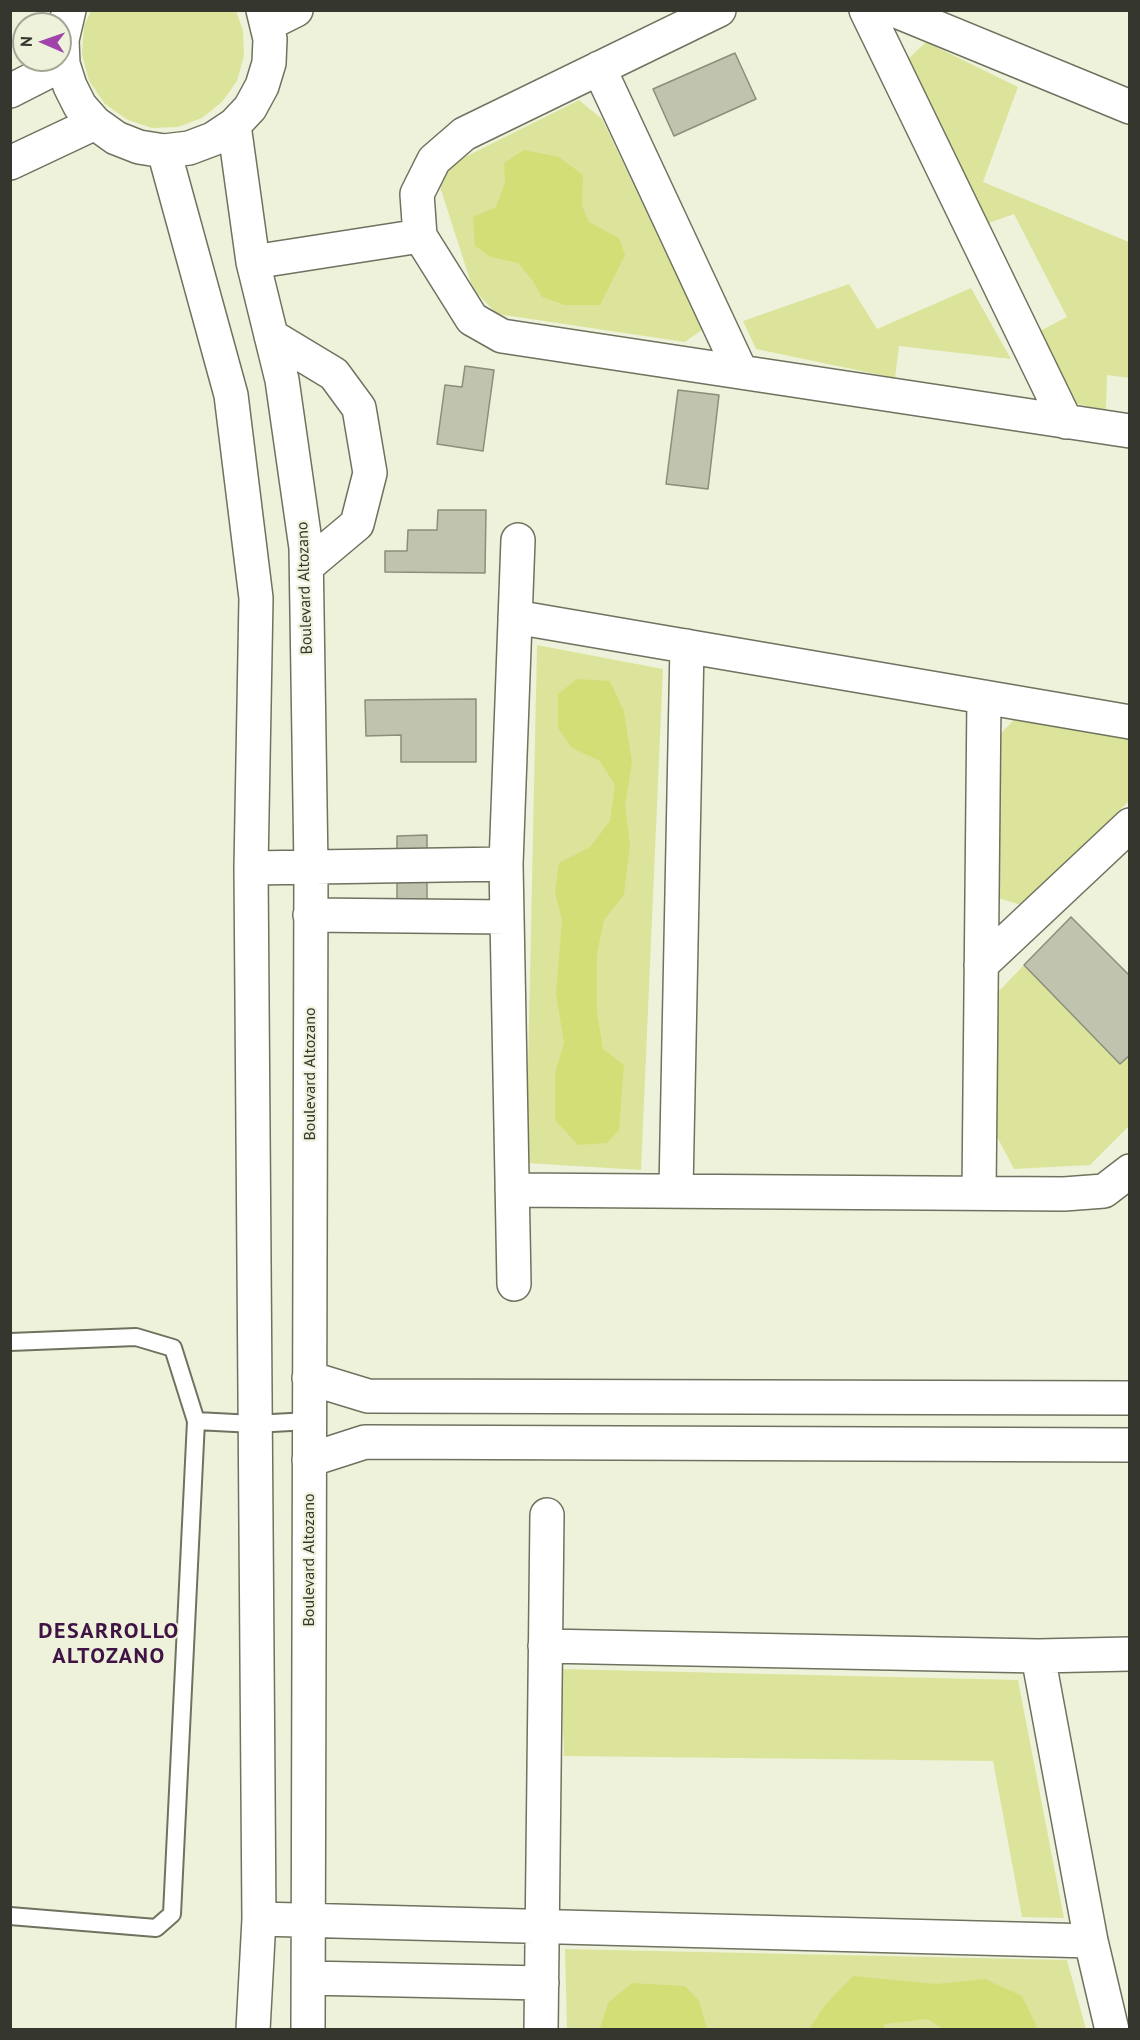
<!DOCTYPE html>
<html>
<head>
<meta charset="utf-8">
<style>
	body { margin:0 }
	#map { position:relative; width:1140px; height:2040px; overflow:hidden; background:#eef2db; font-family:"PT Sans",sans-serif }
	canvas { display:block }
	.frame { position:absolute; inset:0; border:12px solid #35372e; pointer-events:none }
	.north { position:absolute; left:12px; top:12px; width:60px; height:60px; box-sizing:border-box; background:#eef2db; border:2px solid #a4a796; border-radius:50%; rotate:272deg; font-size:16px; font-weight:700; line-height:24px; text-align:center; color:#35372e }
	.north::after { content:''; display:block; margin:auto; width:21px; height:27px; background:#a243ac; clip-path:polygon(50% 0,100% 100%,50% 72%,0 100%) }
</style>
</head>
<body>
<div id="map">
<canvas width="1140" height="2040"></canvas>
<div class="frame"></div>
<div class="north">N</div>
</div>
<script>
const ctx = document.querySelector('canvas').getContext('2d');
ctx.lineJoin = 'round';
function fillPath(path, color) { ctx.fillStyle = color; ctx.fill(path, 'evenodd'); }
const poly = rows => new Path2D(rows.map(r => 'M' + r).join(''));
function strokePath(path, color, width, dash) { ctx.strokeStyle = color; ctx.lineWidth = width; ctx.lineCap = dash ? 'butt' : 'round'; ctx.setLineDash(dash || []); ctx.stroke(path); }
function label(font, color, halo, rows, align = 'center') {
  ctx.font = font + ' "PT Sans",sans-serif'; ctx.lineWidth = 4.5; ctx.setLineDash([]); ctx.textBaseline = 'middle'; ctx.strokeStyle = halo; ctx.fillStyle = color; for (const [text, x, y, turn = 0] of rows) {
    ctx.save(); ctx.translate(x, y); ctx.rotate((+turn || 0) * Math.PI / 180); ctx.textAlign = isNaN(turn) ? turn : align; if (halo) ctx.strokeText(text, 0, 0); ctx.fillText(text, 0, 0); ctx.restore();
  }
}
fillPath(poly([
	[91,11,236,11,243,30,244,56,237,81,222,102,202,118,178,127,152,128,128,120,105,104,89,81,82,54,84,26],
	[926,42,1018,87,983,182,1129,242,1129,378,1107,375,1106,410,1068,402,1040,331,1067,317,1014,214,986,224,906,61],
	[579,100,602,119,703,329,685,342,497,314,473,289,440,187,451,164],
	[849,284,877,329,971,288,1011,359,899,346,895,378,756,349,743,321],
	[537,645,663,669,641,1170,526,1163],
	[1015,719,1129,738,1129,801,1021,905,995,897,999,735],
	[1024,965,1120,1064,1129,1055,1129,1126,1090,1165,1014,1169,992,1127,999,991],
	[561,1669,1018,1680,1064,1918,1022,1917,993,1761,564,1756],
	[565,1949,1067,1960,1086,2029,567,2029]
]), '#dce49c');
fillPath(poly([
	[524,150,559,157,583,175,582,206,589,222,619,238,625,255,600,305,565,305,542,297,533,281,518,263,491,257,475,246,473,217,496,207,505,183,504,163],
	[577,679,610,681,624,712,632,762,625,806,630,844,624,895,604,920,597,954,597,1013,603,1049,624,1065,619,1130,607,1143,578,1145,555,1120,555,1073,564,1043,556,994,562,920,555,893,559,863,590,847,610,821,615,785,600,761,572,748,558,728,558,694],
	[853,1976,936,1984,985,1979,1022,1996,1037,2027,1036,2030,944,2029,927,2019,885,2024,883,2029,809,2029,826,2004],
	[632,1983,685,1986,699,2001,707,2029,600,2029,608,2003]
]), '#d3de77');
const building = poly([
	[735,53,756,99,674,136,653,89,735,53],
	[465,366,494,370,483,451,437,444,445,385,462,387,465,366],
	[678,390,719,395,708,489,666,484,678,390],
	[438,510,486,510,485,573,385,572,385,551,407,551,408,530,437,530,438,510],
	[476,699,476,762,401,762,401,735,366,736,365,700,476,699],
	[427,835,427,931,397,931,397,836,427,835],
	[1071,917,1130,976,1130,1055,1120,1064,1024,965,1071,917]
]);
fillPath(building, '#c0c3ad');
strokePath(building, '#8b8e79', 1.5);
const lane = poly([
	[10,1342,136,1337,173,1348,196,1421],
	[10,1916,156,1928,172,1914,196,1421,254,1424,309,1421]
]);
const street = poly([
	[69,10,62,40,63,64,70,86,80,106,95,123,116,138,139,147,164,151,189,148,213,139,234,125,250,108,262,86,269,63,270,39,263,10],
	[719,10,464,134,434,160,417,194,420,236,472,319,502,336,1130,431],
	[866,10,1066,422],
	[894,10,1130,107],
	[268,24,296,10],
	[599,68,740,370],
	[10,91,63,64],
	[234,125,253,262,282,380,306,548,311,868,308,2030],
	[164,151,231,395,256,598,251,868,259,1919,253,2030],
	[10,163,95,123],
	[253,262,420,236],
	[271,336,334,374,359,408,370,473,357,524,307,566],
	[515,617,1130,722],
	[251,868,506,864],
	[310,915,507,917],
	[981,965,1130,825],
	[676,1189,687,646],
	[512,1190,1064,1194,1104,1191,1130,1171],
	[979,1192,984,697],
	[514,1284,506,864,518,540],
	[309,1378,368,1396,1130,1398],
	[309,1460,365,1442,1130,1445],
	[545,1646,1038,1656,1130,1654],
	[1038,1656,1091,1941,1112,2030],
	[259,1919,1091,1941],
	[308,1978,542,1983],
	[541,2030,547,1515]
]);
strokePath(lane, '#6f725e', 20);
strokePath(street, '#6f725e', 36);
strokePath(lane, '#fff', 16);
strokePath(street, '#fff', 33);
label('16px', '#35372e', '#eef2db', [
	["Boulevard Altozano",305,588,-92],
	["Boulevard Altozano",310,1074,-90],
	["Boulevard Altozano",309,1560,-90]
]);
ctx.letterSpacing = '1.5px';
label('bold 22px', '#401345', '#eef2db', [
	["DESARROLLO",109,1632],
	["ALTOZANO",109,1657]
]);
ctx.letterSpacing = '0px';
</script>
</body>
</html>
